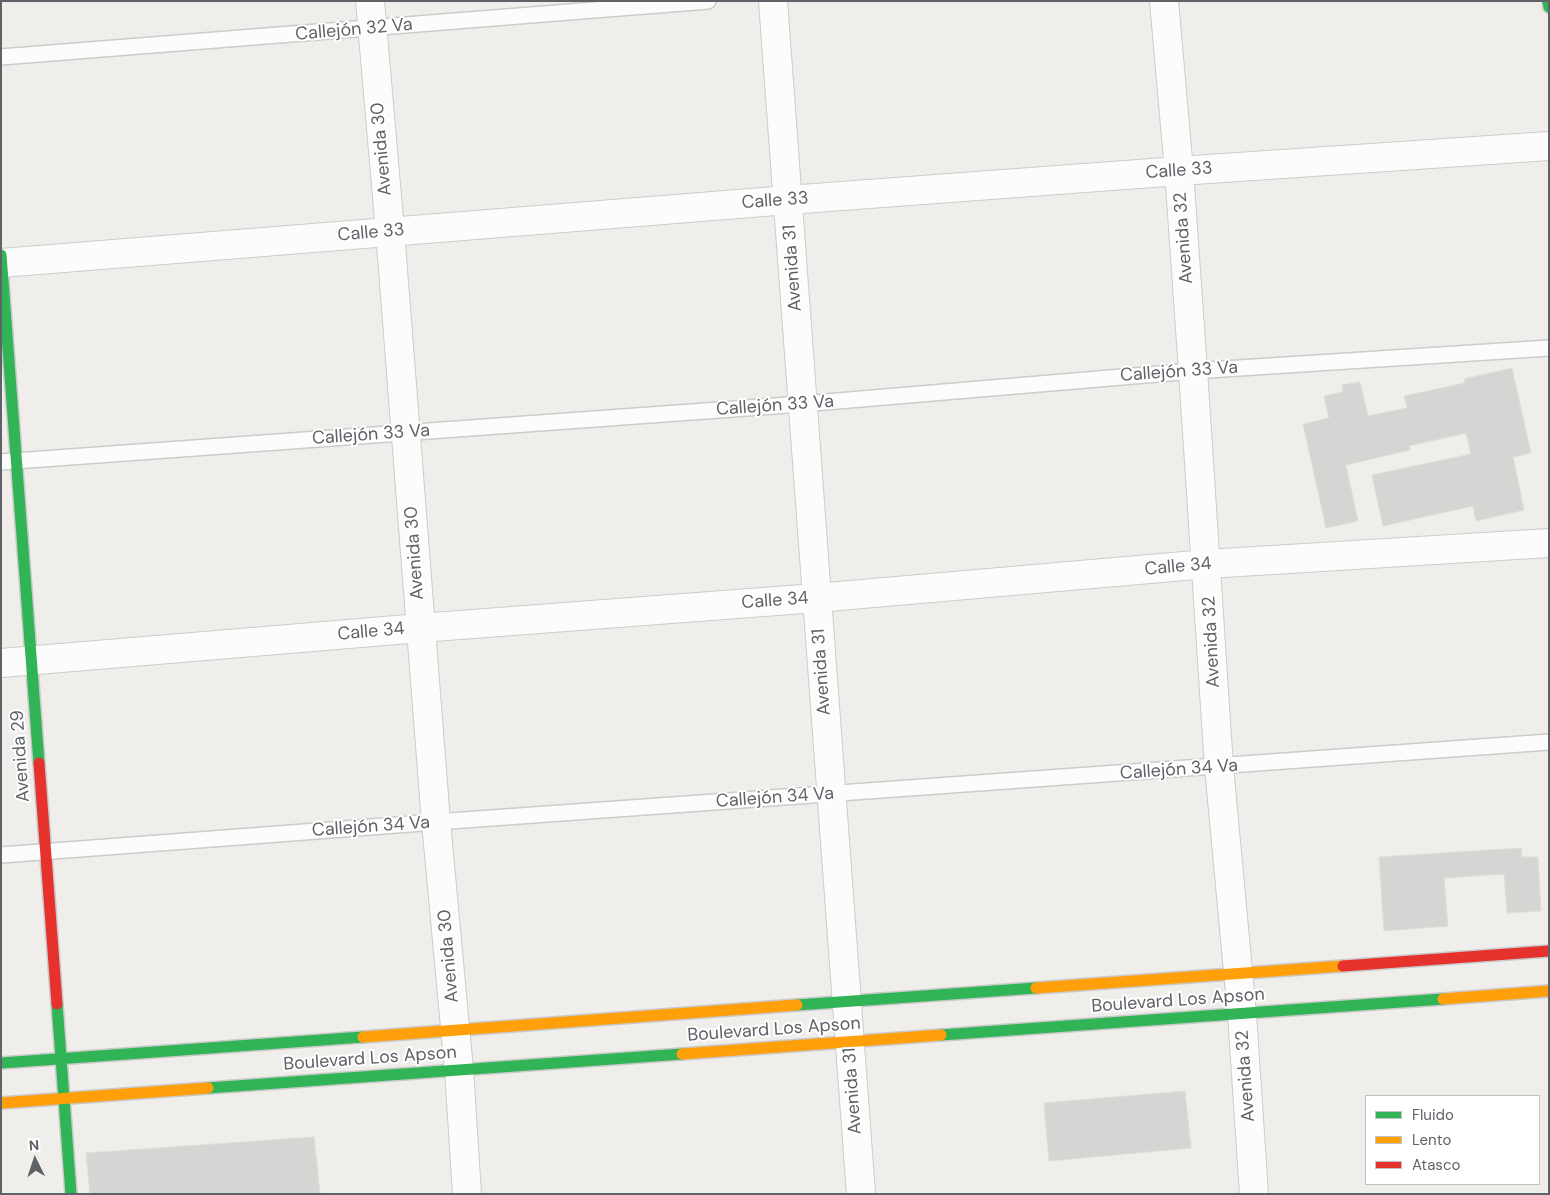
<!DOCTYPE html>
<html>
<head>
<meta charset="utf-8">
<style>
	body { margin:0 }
	#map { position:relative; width:1550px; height:1195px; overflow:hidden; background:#efeeea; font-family:"DM Sans",sans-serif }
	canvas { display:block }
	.frame { position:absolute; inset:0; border:2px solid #5f6368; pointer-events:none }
	.legend { position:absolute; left:1365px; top:1095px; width:175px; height:90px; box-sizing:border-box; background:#fff; border:1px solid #bfc1c3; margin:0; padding:6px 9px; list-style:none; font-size:15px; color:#5f6368 }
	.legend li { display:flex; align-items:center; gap:10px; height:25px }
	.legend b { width:25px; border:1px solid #bfc1c3 }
	.north { position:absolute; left:10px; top:1135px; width:50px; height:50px; -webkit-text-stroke:4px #fff; paint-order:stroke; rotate:356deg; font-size:14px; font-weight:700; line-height:20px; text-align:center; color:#5f6368 }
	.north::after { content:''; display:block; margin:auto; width:18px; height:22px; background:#5f6368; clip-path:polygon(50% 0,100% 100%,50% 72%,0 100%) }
</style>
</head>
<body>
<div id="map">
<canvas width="1550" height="1195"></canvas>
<div class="frame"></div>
<ul class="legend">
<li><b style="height:6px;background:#30b455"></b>Fluido</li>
<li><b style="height:6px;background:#ff9f0a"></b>Lento</li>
<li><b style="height:6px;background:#e5322d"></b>Atasco</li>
</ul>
<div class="north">N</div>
</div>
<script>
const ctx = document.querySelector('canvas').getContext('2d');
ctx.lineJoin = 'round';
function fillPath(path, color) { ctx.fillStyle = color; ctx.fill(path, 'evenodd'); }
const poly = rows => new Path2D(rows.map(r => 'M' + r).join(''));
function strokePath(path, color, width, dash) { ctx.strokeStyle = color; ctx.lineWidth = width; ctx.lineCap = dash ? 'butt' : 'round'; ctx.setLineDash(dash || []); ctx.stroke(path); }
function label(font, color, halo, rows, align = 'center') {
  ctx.font = font + ' "DM Sans",sans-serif'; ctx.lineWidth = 4; ctx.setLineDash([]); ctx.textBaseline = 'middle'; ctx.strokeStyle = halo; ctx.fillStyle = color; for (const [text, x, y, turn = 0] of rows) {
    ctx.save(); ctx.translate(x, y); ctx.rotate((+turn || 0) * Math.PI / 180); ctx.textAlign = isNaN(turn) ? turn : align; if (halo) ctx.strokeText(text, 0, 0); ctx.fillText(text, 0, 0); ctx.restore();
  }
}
const building = poly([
	[1512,368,1531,453,1513,457,1524,510,1476,521,1473,506,1383,526,1372,475,1471,454,1466,433,1409,446,1410,450,1346,465,1358,521,1326,528,1303,424,1329,418,1324,396,1343,392,1342,385,1360,382,1368,416,1407,408,1404,396,1465,383,1464,379,1512,368],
	[1521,848,1522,857,1538,857,1541,911,1507,913,1504,874,1444,878,1448,926,1384,931,1379,857,1521,848],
	[1185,1091,1191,1148,1049,1161,1044,1103,1185,1091],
	[314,1137,320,1194,90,1194,86,1153,314,1137]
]);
fillPath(building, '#d6d5d3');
strokePath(building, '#deddd9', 1);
const lane = poly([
	[1,57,708,1],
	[1,462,802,404,1193,371,1549,348],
	[1,855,436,822,1549,742]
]);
const street = poly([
	[370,1,390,231,436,822,459,1070,467,1194],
	[773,1,861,1194],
	[1164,1,1179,171,1193,371,1219,767,1242,1014,1254,1194],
	[1,263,788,200,1179,171,1549,146],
	[1,663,420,628,816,598,1207,564,1549,543]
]);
const fast = poly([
	[1548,1,1549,7],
	[1,255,39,763],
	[57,1004,71,1194],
	[797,1005,1036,988],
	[941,1035,1443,999],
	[1,1063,363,1037],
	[208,1088,682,1054]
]);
const slow = poly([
	[1036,988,1343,966],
	[1443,999,1549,991],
	[363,1037,797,1005],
	[682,1054,941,1035],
	[1,1103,208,1088]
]);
const jam = poly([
	[39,763,57,1004],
	[1343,966,1549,951]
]);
strokePath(lane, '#cbcccc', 18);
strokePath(street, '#cbcccc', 30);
strokePath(fast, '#cacacb', 14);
strokePath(slow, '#cacacb', 14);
strokePath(jam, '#cacacb', 14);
strokePath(lane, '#fdfcfc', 15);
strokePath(street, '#fdfcfc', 28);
strokePath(fast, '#30b455', 11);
strokePath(slow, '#ff9f0a', 11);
strokePath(jam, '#e5322d', 11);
label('18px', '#5f6368', '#fff', [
	["Callejón 32 Va",354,30,-5],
	["Avenida 30",382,149,-95],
	["Calle 33",1179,171,-4],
	["Calle 33",775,201,-4],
	["Calle 33",371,233,-5],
	["Avenida 32",1184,238,-94],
	["Avenida 31",793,268,-94],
	["Callejón 33 Va",1179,372,-4],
	["Callejón 33 Va",775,406,-4],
	["Callejón 33 Va",371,435,-4],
	["Avenida 30",415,553,-94],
	["Calle 34",1178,567,-5],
	["Calle 34",775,601,-4],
	["Calle 34",371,632,-5],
	["Avenida 32",1212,642,-93],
	["Avenida 31",822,672,-94],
	["Avenida 29",21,756,-94],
	["Callejón 34 Va",1179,770,-4],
	["Callejón 34 Va",775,798,-4],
	["Callejón 34 Va",371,827,-4],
	["Avenida 30",449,956,-95],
	["Boulevard Los Apson",1178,1001,-4],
	["Boulevard Los Apson",774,1030,-4],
	["Boulevard Los Apson",370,1059,-4],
	["Avenida 32",1246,1076,-94],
	["Avenida 31",853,1091,-94]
]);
</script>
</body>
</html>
